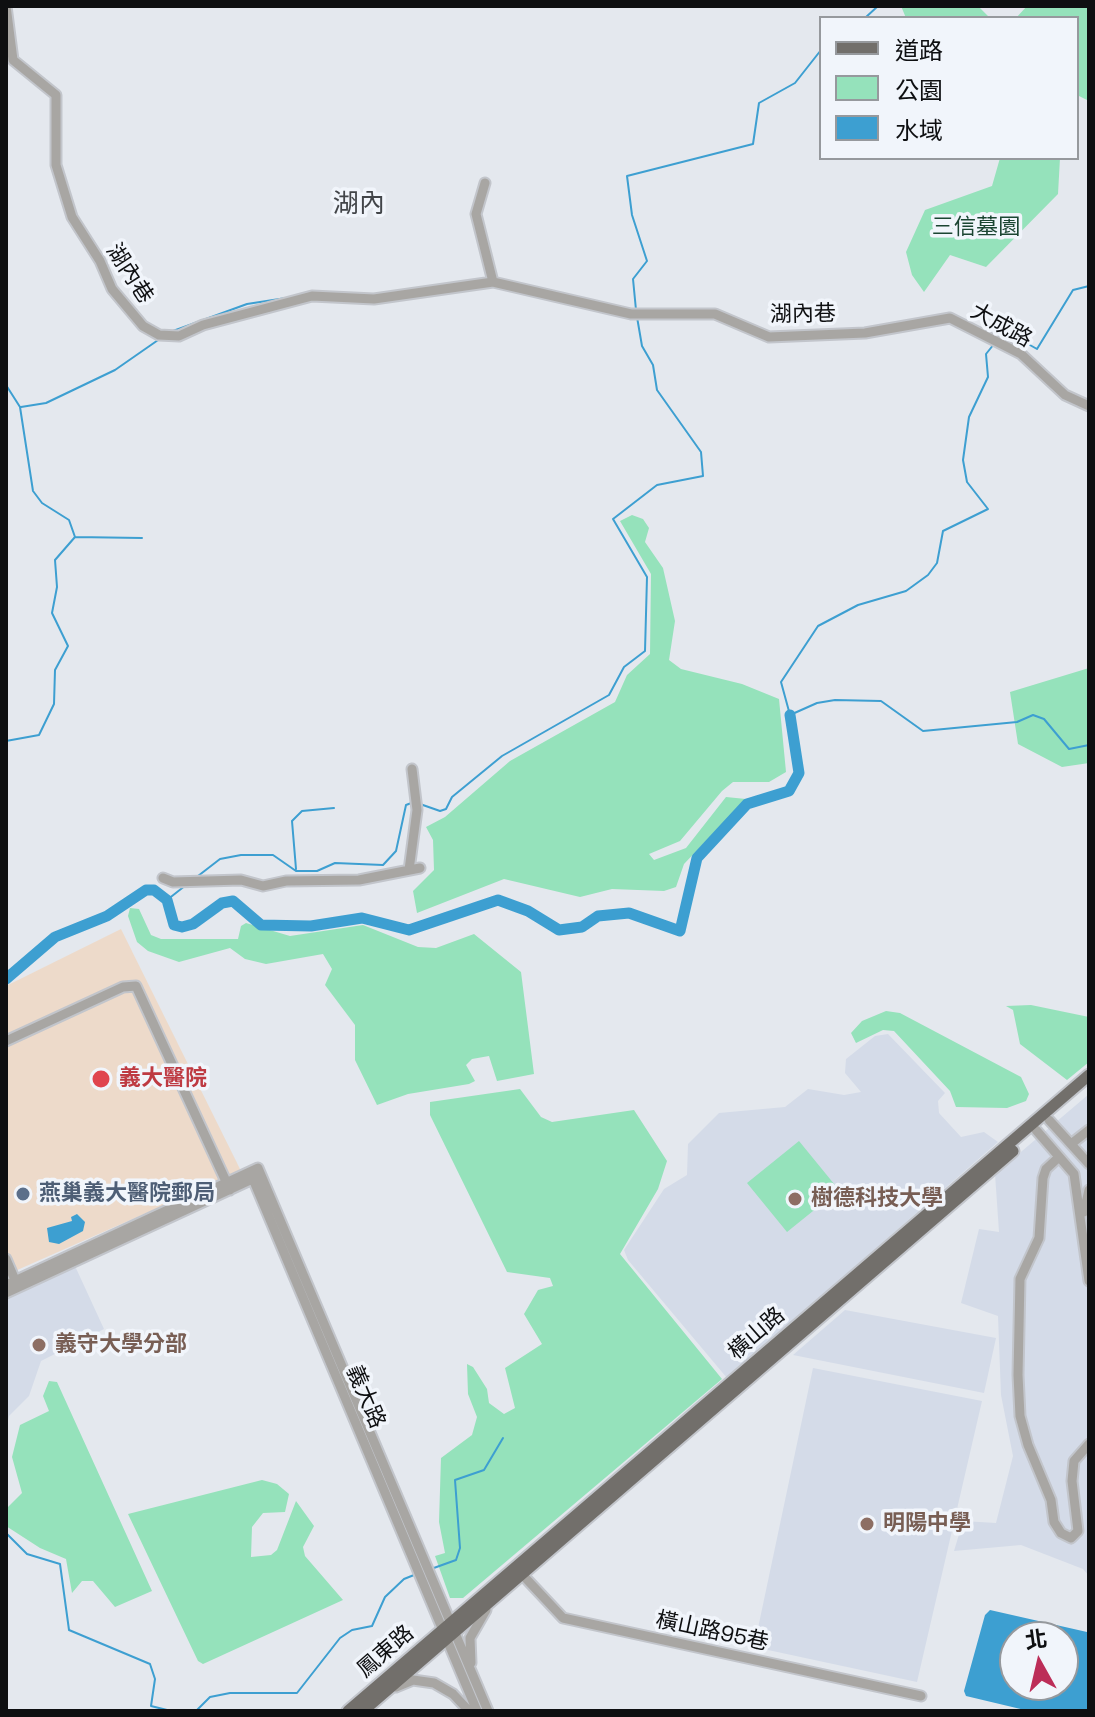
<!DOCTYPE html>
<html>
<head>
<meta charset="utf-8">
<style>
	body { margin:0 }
	#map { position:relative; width:1095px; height:1717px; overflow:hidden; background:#e4e8ee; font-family:"Space Grotesk","Noto Sans TC",sans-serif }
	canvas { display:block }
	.frame { position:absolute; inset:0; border:8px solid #0e0f11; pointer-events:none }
	.legend { position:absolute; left:819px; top:16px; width:260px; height:144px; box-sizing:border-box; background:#f1f5fb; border:2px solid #96999d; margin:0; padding:10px 14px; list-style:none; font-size:24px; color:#0e0f11 }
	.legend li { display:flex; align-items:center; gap:16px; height:40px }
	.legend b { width:40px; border:2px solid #96999d }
	.north { position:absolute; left:999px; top:1621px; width:80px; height:80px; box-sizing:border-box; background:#f1f5fb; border:2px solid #96999d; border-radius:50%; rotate:352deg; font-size:22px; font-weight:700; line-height:32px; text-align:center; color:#0e0f11 }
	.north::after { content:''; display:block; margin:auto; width:28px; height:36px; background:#bc2d58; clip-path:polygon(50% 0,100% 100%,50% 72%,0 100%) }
</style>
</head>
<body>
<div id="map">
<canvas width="1095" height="1717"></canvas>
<div class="frame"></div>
<ul class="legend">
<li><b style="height:10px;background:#726f6b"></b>道路</li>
<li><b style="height:22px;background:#95e2bb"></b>公園</li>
<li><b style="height:22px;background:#3d9fd1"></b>水域</li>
</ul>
<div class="north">北</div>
</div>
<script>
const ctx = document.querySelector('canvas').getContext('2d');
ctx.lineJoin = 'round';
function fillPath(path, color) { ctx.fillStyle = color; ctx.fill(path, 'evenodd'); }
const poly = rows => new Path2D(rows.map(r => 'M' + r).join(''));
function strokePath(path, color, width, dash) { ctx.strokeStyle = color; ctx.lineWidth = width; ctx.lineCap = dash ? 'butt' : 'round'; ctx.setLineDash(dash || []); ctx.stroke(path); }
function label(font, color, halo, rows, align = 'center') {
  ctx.font = font + ' "Space Grotesk","Noto Sans TC",sans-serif'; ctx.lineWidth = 7; ctx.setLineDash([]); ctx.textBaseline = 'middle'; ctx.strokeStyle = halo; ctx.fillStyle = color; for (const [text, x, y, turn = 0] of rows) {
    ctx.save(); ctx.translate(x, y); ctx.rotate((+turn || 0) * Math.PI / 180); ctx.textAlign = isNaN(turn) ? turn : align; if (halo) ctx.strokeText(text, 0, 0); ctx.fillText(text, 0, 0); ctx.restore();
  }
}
fillPath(poly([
	[888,1034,945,1093,938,1101,939,1113,961,1137,984,1132,998,1142,727,1378,628,1260,624,1250,664,1189,687,1175,688,1144,719,1113,785,1107,808,1089,844,1095,861,1092,845,1073,846,1059,875,1036],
	[1089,1094,1089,1576,1083,1569,1021,1545,954,1551,963,1521,996,1523,1013,1456,1001,1395,998,1316,961,1303,979,1229,999,1232,995,1174],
	[75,1266,104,1329,41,1361,29,1396,9,1416,6,1430,6,1299],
	[845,1310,996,1338,984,1393,793,1355],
	[813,1368,982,1401,917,1682,754,1647]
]), '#d4dbe8');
fillPath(poly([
	[121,929,241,1171,6,1275,6,986]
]), '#eddaca');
fillPath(poly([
	[901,6,978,6,990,18,906,18],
	[1027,6,1089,6,1089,101,1077,95,1077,18,1016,18],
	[1000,158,1060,158,1058,194,986,267,950,255,924,292,912,275,906,252,925,210,992,186],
	[632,515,643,519,649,528,645,542,663,568,675,621,669,660,681,669,742,684,779,699,786,772,769,782,733,782,722,791,680,841,649,854,654,860,686,848,726,797,746,799,684,864,676,887,664,891,612,889,580,897,504,879,417,913,413,891,434,870,433,840,426,827,445,817,510,761,615,702,627,675,650,654,651,574,620,521],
	[1089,668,1089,763,1062,767,1018,744,1010,692],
	[130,908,139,909,151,935,161,939,238,939,241,926,246,923,290,936,363,925,418,947,436,948,474,934,521,972,534,1074,497,1081,489,1056,472,1059,466,1065,475,1081,469,1084,408,1094,377,1105,355,1060,355,1025,325,985,332,969,323,954,266,964,245,959,230,948,179,962,148,951,137,942,128,916],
	[1031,1005,1089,1017,1089,1062,1067,1080,1020,1044,1013,1010,1006,1006],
	[886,1011,900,1013,1021,1077,1029,1094,1026,1101,1007,1108,956,1107,950,1091,894,1031,883,1030,856,1043,851,1033,862,1021],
	[520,1089,541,1117,552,1122,634,1110,667,1161,658,1189,620,1254,722,1379,463,1598,450,1598,435,1556,445,1553,439,1522,441,1458,472,1435,477,1417,468,1394,467,1364,473,1367,487,1389,489,1403,504,1414,515,1408,505,1368,542,1344,524,1314,538,1290,553,1286,550,1278,507,1272,430,1115,430,1102],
	[799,1141,839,1190,787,1232,747,1183],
	[49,1381,57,1382,152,1591,115,1607,93,1581,82,1581,72,1593,66,1559,40,1548,6,1526,6,1509,22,1493,12,1457,20,1425,49,1411,43,1396],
	[262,1480,277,1484,289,1494,285,1512,263,1513,252,1527,251,1557,271,1555,277,1550,296,1501,314,1526,303,1547,305,1556,343,1600,203,1664,198,1661,128,1514]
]), '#95e2bb');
fillPath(poly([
	[77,1214,85,1222,83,1231,59,1244,49,1242,47,1228,72,1221,71,1217],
	[990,1610,1087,1632,1089,1711,1029,1711,966,1696,964,1691,985,1615],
	[1015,1637,1063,1637,1063,1685,1015,1685]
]), '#3d9fd1');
strokePath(poly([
	[865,18,878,6],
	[636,310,633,279,647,261,632,215,627,176,753,144,759,103,795,83,821,50],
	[173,331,247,304,286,298],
	[1000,340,1021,340,1037,349,1073,290,1089,286],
	[994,344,986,354,988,377,969,417,963,460,967,482,988,509,943,531,937,563,928,575,906,591,858,605,818,626,781,682,790,715,817,703,835,700,881,701,923,731,1017,722,1033,715,1044,719,1069,749,1089,745],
	[6,385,20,407,33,491,42,503,69,520,75,537,55,560,57,587,52,613,68,646,55,670,54,704,39,735,6,741],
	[21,407,46,403,115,370,161,338],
	[75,537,142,538],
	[420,804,440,811,446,809,452,797,502,756,609,695,624,667,645,651,647,577,613,519,657,485,703,476,701,452,657,390,653,365,642,346,637,317],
	[296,869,292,821,302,811,334,808],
	[198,876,220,859,241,855,273,855,296,871,317,871,335,863,383,865,396,851,406,805,414,802],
	[167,900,186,885],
	[6,1533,27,1554,60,1564,69,1630,150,1664,155,1679,151,1706,171,1711],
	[431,1569,456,1560,460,1548,455,1480,484,1470,503,1438],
	[175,1711,197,1710,210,1697,230,1693,297,1693,340,1638,352,1630,372,1626,385,1597,404,1579,414,1575]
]), '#3d9fd1', 2);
strokePath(poly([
	[6,979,55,937,107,916,146,890,154,890,167,900,174,925,182,927,193,924,222,903,233,901,261,925,311,926,362,918,409,930,498,900,528,911,559,930,582,927,598,916,629,913,680,931,697,858,747,804,789,791,799,773,790,715]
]), '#3d9fd1', 11);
const minor = poly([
	[6,6,13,60,56,95,56,165,72,217,100,261,112,289,143,326,159,335,179,336,203,325,312,296,374,299,493,282,631,314,715,314,769,337,865,333,950,318,1021,354,1065,395,1089,406],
	[485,183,476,214,493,282],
	[409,870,417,810,412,769],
	[163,878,173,882,241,880,263,886,286,881,359,880,420,868],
	[6,1041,123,987,136,986,230,1190],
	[1049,1120,1089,1164],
	[1036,1130,1074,1174,1089,1281],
	[1071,1144,1089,1130],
	[1059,1157,1046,1169,1043,1178,1039,1238,1020,1279,1018,1375,1020,1416,1028,1445,1051,1500,1054,1522,1061,1533,1071,1538,1078,1531,1072,1481,1074,1461,1089,1444],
	[250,1172,477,1711],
	[1084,1212,1089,1190],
	[6,1259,15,1280,13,1285],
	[6,1285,258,1168,488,1711],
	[6,1293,259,1176],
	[518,1570,563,1618,921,1696],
	[471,1663,470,1638,486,1610],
	[396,1687,413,1680,434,1683,453,1694,469,1711]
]);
const major = poly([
	[348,1711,1089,1075],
	[363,1711,1013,1151]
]);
strokePath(minor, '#c2c5cb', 13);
strokePath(major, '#c2c5cb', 15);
strokePath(minor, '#a8a6a3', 9);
strokePath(major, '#726f6b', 11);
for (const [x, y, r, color] of [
	[101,1079,10,"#e0444e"],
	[23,1194,8,"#5c6f8a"],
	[795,1199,8,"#8d6e63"],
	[39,1345,8,"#8d6e63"],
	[867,1524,8,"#8d6e63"]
]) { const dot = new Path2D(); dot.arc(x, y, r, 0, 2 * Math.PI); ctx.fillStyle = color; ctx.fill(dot); strokePath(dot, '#f1f5fb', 3); }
label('22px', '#1b4532', '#f1f5fb', [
	["三信墓園",976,228]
]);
label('22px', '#0e0f11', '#f1f5fb', [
	["湖內巷",129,274,57],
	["湖內巷",803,315,-1],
	["大成路",1001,326,29],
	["橫山路",757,1334,-41],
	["義大路",365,1397,67],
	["橫山路95巷",712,1632,12],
	["鳳東路",386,1652,-41]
]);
label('bold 22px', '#be3a42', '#f1f5fb', [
	["義大醫院",119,1079]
], 'left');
label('bold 22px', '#4e5e75', '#f1f5fb', [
	["燕巢義大醫院郵局",39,1194]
], 'left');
label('bold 22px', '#785e54', '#f1f5fb', [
	["樹德科技大學",811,1199],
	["義守大學分部",55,1345],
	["明陽中學",883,1524]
], 'left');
label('26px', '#424549', '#f1f5fb', [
	["湖內",359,205]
]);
</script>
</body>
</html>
